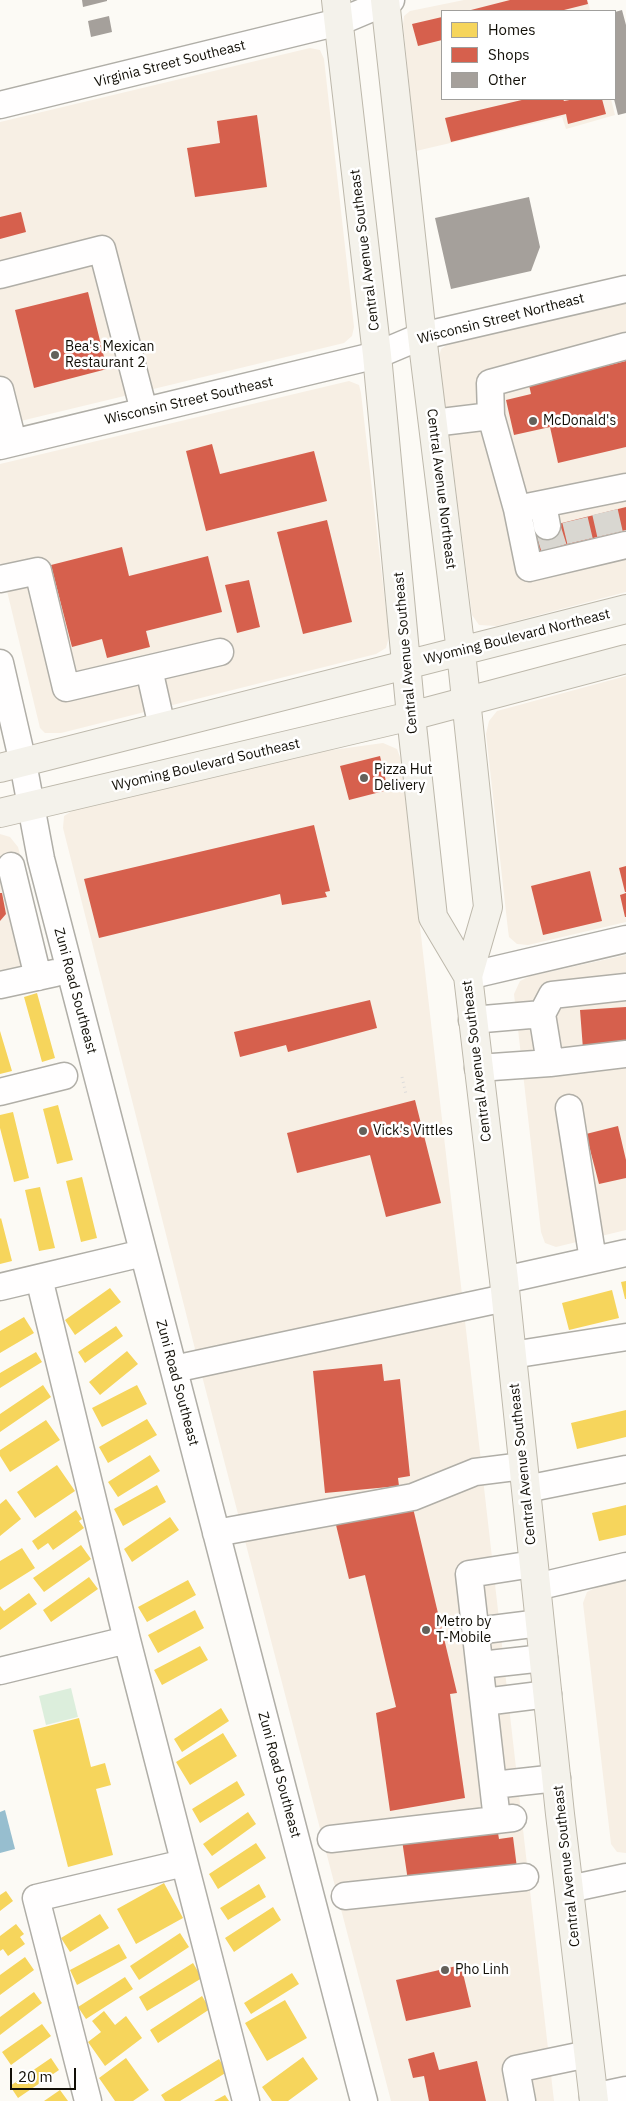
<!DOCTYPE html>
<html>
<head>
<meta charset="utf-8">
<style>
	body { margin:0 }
	#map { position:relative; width:626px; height:2101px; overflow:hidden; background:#fcfaf5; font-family:"IBM Plex Sans",sans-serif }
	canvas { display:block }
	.legend { position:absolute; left:441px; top:10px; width:175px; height:90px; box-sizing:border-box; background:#fff; border:1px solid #a09f9c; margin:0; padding:6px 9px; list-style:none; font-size:15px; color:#120f07 }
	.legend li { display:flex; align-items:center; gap:10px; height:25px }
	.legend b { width:25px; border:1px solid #a09f9c }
	.scale { position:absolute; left:10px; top:2068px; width:66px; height:22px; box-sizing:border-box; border:2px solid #120f07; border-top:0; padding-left:6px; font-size:15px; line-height:18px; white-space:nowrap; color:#120f07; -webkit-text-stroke:4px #fff; paint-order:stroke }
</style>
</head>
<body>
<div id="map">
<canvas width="626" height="2101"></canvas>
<ul class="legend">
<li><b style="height:14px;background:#f6d55c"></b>Homes</li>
<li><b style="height:14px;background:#d6604d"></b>Shops</li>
<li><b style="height:14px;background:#a5a09b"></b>Other</li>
</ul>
<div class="scale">20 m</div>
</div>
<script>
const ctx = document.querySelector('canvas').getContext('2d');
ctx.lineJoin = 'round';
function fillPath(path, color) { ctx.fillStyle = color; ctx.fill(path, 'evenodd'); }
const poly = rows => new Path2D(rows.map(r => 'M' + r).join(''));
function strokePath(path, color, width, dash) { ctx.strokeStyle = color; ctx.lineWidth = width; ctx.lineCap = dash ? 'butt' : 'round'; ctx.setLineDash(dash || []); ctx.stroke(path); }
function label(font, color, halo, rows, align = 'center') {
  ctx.font = font + ' "IBM Plex Sans",sans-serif'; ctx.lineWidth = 5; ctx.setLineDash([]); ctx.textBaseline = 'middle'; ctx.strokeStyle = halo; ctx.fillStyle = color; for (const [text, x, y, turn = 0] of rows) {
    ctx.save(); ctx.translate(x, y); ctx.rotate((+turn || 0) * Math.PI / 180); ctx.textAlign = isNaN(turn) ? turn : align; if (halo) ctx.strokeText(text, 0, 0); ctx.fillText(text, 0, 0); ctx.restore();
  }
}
fillPath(poly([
	[464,0,588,0,590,11,442,11,442,99,611,99,615,115,566,129,562,117,416,151,403,24,404,16,410,11],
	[310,48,320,50,324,59,354,327,352,336,344,343,0,426,0,122],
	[626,300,626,592,497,626,479,625,472,615,439,357,441,349,451,342],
	[349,381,359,385,361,393,389,637,386,648,376,654,61,733,45,733,40,728,0,562,0,464],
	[626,676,626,922,528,945,517,944,509,937,508,930,486,734,489,721,497,711],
	[383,743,397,749,401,760,554,2101,391,2101,195,1349,63,828,64,816,75,809,325,751],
	[0,834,10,837,18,847,55,983,0,996],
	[626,955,626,1230,556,1247,545,1243,541,1232,514,994,520,981,530,976],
	[626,1579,626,1853,617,1852,611,1844,583,1603,587,1592,601,1585]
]), '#f7efe4');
fillPath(poly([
	[71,1688,78,1717,46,1725,39,1696]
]), '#dceedc');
fillPath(poly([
	[5,1810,15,1849,0,1853,0,1812]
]), '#97becf');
fillPath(poly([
	[37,993,55,1058,42,1062,24,997],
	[0,1031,12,1071,0,1074],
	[58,1105,73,1160,57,1164,43,1109],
	[13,1112,29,1178,14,1182,0,1128,0,1115],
	[82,1177,97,1238,81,1242,66,1181],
	[40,1187,55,1248,39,1251,25,1190],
	[1,1218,12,1261,0,1264,0,1219],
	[626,1281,626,1299,625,1299,621,1282],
	[110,1288,121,1302,75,1335,65,1320],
	[612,1290,619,1318,569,1330,562,1303],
	[24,1317,34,1333,0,1353,0,1331],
	[116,1326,123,1336,85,1363,78,1352],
	[127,1351,138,1364,100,1395,89,1382],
	[36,1352,42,1362,0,1388,0,1373],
	[43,1385,51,1397,0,1432,0,1414],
	[137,1385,147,1404,102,1427,92,1408],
	[626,1410,626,1437,577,1449,571,1423],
	[147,1419,157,1435,108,1463,99,1447],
	[46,1420,60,1440,10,1472,0,1456,0,1450],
	[150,1455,160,1471,118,1497,108,1482],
	[57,1465,75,1491,35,1518,17,1492],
	[157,1485,166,1502,123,1526,114,1509],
	[6,1499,21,1519,0,1536,0,1504],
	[626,1505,626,1535,599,1541,592,1513],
	[76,1510,82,1519,79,1521,84,1528,53,1550,48,1543,38,1550,32,1541],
	[170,1517,179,1530,132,1562,124,1549],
	[81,1545,91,1559,44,1592,33,1578],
	[22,1548,35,1568,0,1590,0,1561],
	[89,1577,98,1589,51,1622,43,1610],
	[188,1580,196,1595,147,1622,138,1607],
	[29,1593,37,1604,0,1630,0,1606,4,1611],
	[195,1610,204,1628,158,1653,148,1635],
	[200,1646,208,1660,162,1685,154,1670],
	[221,1708,229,1721,182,1752,174,1739],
	[79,1718,91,1767,105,1763,111,1785,96,1789,113,1855,68,1867,33,1730],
	[223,1733,237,1756,190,1785,176,1762],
	[237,1781,245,1795,200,1823,192,1809],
	[248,1812,256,1824,212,1856,203,1844],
	[256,1843,266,1858,218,1889,209,1874],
	[164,1883,183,1918,136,1944,117,1909],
	[259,1884,266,1897,228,1920,220,1908],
	[6,1891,13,1901,0,1911,0,1895],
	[273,1907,281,1920,234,1952,225,1938],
	[100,1914,109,1928,70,1952,61,1938],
	[16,1924,24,1934,20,1937,25,1944,8,1956,3,1949,0,1951,0,1936],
	[180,1933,189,1947,139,1980,130,1966],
	[119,1944,127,1958,77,1985,70,1970],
	[25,1957,34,1970,0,1995,0,1975],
	[193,1963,202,1978,147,2011,139,1997],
	[292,1973,299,1984,251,2014,244,2003],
	[125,1977,133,1989,86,2019,78,2007],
	[34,1992,42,2003,0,2035,0,2017],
	[202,1996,210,2009,158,2043,150,2030],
	[285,2000,307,2038,267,2061,245,2023],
	[104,2011,115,2025,126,2016,142,2038,105,2066,88,2042,101,2032,92,2021],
	[42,2024,51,2036,11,2065,2,2052],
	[303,2057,318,2079,288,2101,272,2101,262,2087],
	[51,2058,59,2070,18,2098,10,2086],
	[126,2058,149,2090,133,2101,115,2101,99,2078],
	[219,2059,227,2072,180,2101,165,2101,161,2095],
	[60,2090,68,2101,44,2101],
	[225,2095,229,2101,214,2101]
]), '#f6d55c');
fillPath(poly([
	[510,0,587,0,588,4,560,11,467,11],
	[442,17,442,40,418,46,412,24],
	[526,99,563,99,564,101,575,99,602,99,606,114,568,124,566,114,451,142,445,118],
	[257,115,267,187,195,197,187,148,220,143,217,121],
	[21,212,26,232,0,239,0,217],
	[88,292,107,369,34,388,15,310],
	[626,361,626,447,558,463,550,427,514,435,506,400,531,394,529,385],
	[212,444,220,474,314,451,327,501,206,531,186,451],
	[626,507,626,530,536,552,530,531],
	[327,520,352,622,303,634,277,532],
	[122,547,129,576,208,556,222,612,146,631,150,647,107,658,102,639,72,647,51,565],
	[249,580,260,627,237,633,225,585],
	[380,756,388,790,349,800,340,766],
	[314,825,330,891,325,892,327,897,282,905,280,894,99,938,84,879],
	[626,866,626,892,625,892,619,868],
	[590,871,602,921,543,935,531,886],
	[0,893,2,893,6,914,0,921],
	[626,893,626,917,625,917,620,895],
	[370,1000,377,1028,288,1052,286,1045,240,1057,234,1032],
	[626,1007,626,1045,583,1049,580,1010],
	[415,1100,441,1203,386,1217,370,1155,297,1173,287,1133],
	[618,1126,626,1160,626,1178,599,1184,586,1134],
	[382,1364,384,1381,400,1379,410,1476,398,1478,399,1486,325,1493,313,1371],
	[413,1508,457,1693,450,1694,465,1798,390,1811,376,1713,396,1707,365,1575,349,1579,336,1525],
	[497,1827,499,1839,513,1837,517,1868,408,1881,402,1840],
	[461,1965,471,2007,406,2021,396,1980],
	[434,2052,439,2070,477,2061,486,2101,429,2101,424,2076,413,2078,408,2059]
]), '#d6604d');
fillPath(poly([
	[82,0,107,0,107,1,83,7],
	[622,10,626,25,626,113,618,115,614,99,615,12],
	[109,16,112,32,91,37,88,21],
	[529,197,540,247,531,271,451,289,435,218]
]), '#a5a09b');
strokePath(poly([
	[605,512,610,534],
	[575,520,580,541],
	[547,526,554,548]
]), '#d9d7d1', 26, [26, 13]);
const minor = poly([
	[0,105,339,22,391,0],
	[0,275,102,249,144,411],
	[0,390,13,442],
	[491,416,490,383,626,346],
	[433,423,491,416,517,509,626,487],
	[0,446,377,355,422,336,626,289],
	[543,504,547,526],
	[517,509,529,568,626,545],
	[0,579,38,571,66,688,220,652],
	[0,663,23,763,41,859,364,2101],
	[149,669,162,727],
	[11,866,38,977],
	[468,976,626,939],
	[0,985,55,973],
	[472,1020,542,1014],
	[550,1063,542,1014,552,995,626,987],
	[478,1068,550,1063,626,1054],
	[0,1092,64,1076],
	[569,1108,593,1260],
	[39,1278,127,1640,246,2101],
	[504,1280,626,1253],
	[0,1287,143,1253],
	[512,1355,626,1337],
	[174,1369,505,1298],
	[526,1489,626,1469],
	[216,1533,413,1497,475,1472,523,1466],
	[536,1587,626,1566],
	[476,1631,540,1623],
	[480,1665,544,1658],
	[0,1671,127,1640],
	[484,1702,548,1694],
	[493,1785,557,1778],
	[497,1820,469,1574,533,1564],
	[331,1839,513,1818],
	[569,1889,626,1877],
	[345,1896,525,1877],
	[593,2097,626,2090],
	[88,2101,36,1898,184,1863],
	[522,2101,516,2069,588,2054]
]);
const major = poly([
	[336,0,377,355,411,716,433,917,468,976,504,1280,560,1814,594,2101],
	[385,0,422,336,461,652,488,907,468,976],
	[0,768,626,609],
	[0,813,411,716,626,659]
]);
strokePath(minor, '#b0aea7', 29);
strokePath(major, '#bdb8ab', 30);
strokePath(poly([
	[402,1077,406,1094]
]), '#dddcdb', 3, [1, 4]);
strokePath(minor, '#fffefe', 26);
strokePath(major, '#f4f2eb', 28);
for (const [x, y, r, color] of [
	[55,355,5,"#64615a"],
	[533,421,5,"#64615a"],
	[364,778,5,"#64615a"],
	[363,1131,5,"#64615a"],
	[426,1630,5,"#64615a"],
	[445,1970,5,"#64615a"]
]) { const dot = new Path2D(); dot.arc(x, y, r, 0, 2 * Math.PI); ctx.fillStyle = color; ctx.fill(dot); strokePath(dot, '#fff', 2); }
label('14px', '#120f07', '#fff', [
	["Virginia Street Southeast",170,64,-14],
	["Central Avenue Southeast",365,250,-97],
	["Wisconsin Street Northeast",501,319,-14],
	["Wisconsin Street Southeast",189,401,-13],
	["Central Avenue Northeast",441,489,83],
	["Wyoming Boulevard Northeast",517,637,-14],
	["Central Avenue Southeast",406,653,-95],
	["Wyoming Boulevard Southeast",206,765,-13],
	["Zuni Road Southeast",75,991,75],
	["Central Avenue Southeast",477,1061,-97],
	["Zuni Road Southeast",177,1383,75],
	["Central Avenue Southeast",523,1464,-96],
	["Zuni Road Southeast",279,1775,75],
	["Central Avenue Southeast",567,1866,-96]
]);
label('14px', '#120f07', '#fff', [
	["Bea's Mexican",65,347],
	["Restaurant 2",65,363],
	["McDonald's",543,421],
	["Pizza Hut",374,770],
	["Delivery",374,786],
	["Vick's Vittles",373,1131],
	["Metro by",436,1622],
	["T-Mobile",436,1638],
	["Pho Linh",455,1970]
], 'left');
</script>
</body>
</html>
